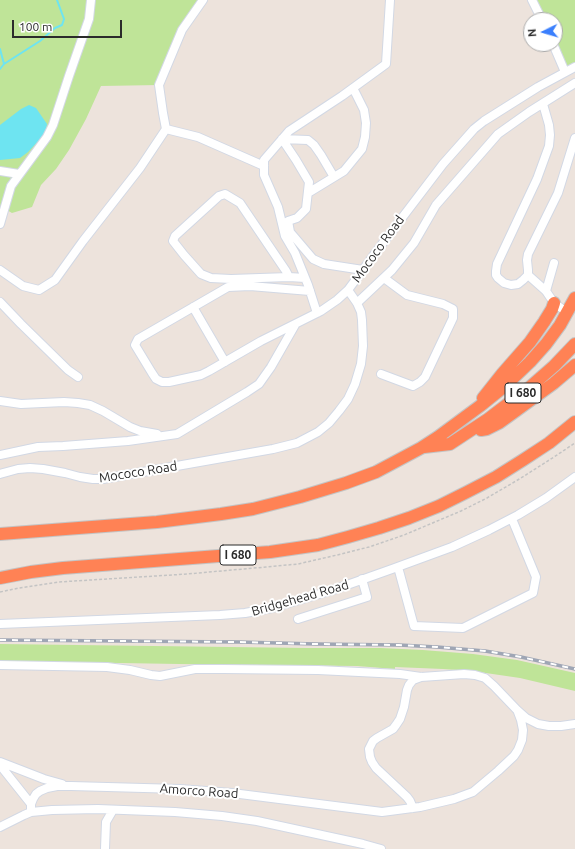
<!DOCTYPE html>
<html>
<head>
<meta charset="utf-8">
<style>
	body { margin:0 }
	#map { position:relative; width:575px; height:849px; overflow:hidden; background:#ede3dc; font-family:Ubuntu,sans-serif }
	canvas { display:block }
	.north { position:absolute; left:523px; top:12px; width:40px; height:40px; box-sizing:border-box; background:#fff; border:1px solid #aaa; border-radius:50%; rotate:265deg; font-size:11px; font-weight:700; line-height:16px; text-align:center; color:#2b2b2b }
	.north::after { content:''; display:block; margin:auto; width:14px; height:18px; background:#3a7ffd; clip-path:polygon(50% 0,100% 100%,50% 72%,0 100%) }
	.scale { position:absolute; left:12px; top:20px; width:110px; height:18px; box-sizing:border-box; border:2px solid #2b2b2b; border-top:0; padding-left:5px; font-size:12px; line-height:14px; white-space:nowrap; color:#2b2b2b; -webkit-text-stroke:3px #fff; paint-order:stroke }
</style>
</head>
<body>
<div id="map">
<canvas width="575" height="849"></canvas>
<div class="north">N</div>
<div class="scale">100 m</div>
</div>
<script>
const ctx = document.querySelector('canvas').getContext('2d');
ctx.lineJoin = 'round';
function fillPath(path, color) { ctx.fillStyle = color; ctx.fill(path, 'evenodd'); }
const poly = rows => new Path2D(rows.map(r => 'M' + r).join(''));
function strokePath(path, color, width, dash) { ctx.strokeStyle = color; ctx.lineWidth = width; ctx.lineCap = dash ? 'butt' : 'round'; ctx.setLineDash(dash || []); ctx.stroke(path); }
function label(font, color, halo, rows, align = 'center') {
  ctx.font = font + ' Ubuntu,sans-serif'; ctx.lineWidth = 4; ctx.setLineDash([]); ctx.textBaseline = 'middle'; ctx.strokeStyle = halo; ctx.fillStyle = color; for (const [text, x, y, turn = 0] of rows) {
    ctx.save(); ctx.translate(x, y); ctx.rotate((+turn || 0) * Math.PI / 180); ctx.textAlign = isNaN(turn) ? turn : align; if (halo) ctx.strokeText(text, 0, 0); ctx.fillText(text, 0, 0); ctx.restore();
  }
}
fillPath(poly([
	[0,0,203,0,182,30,159,85,101,86,86,119,69,150,56,169,41,185,32,207,12,213,0,206],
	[532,0,575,0,575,67,565,72,555,44,555,20,542,20],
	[0,644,307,648,380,648,423,650,473,654,517,660,575,673,575,691,520,678,472,671,443,669,395,667,395,669,357,666,179,664,0,661]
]), '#bfe498');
fillPath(poly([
	[29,105,36,108,47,124,46,129,43,136,28,152,20,158,0,160,0,125,21,109]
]), '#6ee4f1');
strokePath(poly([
	[0,49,4,64,0,69],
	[4,64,40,41,55,28,62,25,64,19,57,0]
]), '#6ee4f1', 2);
const minor = poly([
	[532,0,542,20],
	[553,44,565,72],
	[543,104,549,125,550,135,549,146,537,179,497,264,496,271,496,275,498,278,504,283,511,285,518,284,523,280,528,275,528,270,527,260,528,254,558,193,575,138],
	[166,129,198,137,264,166],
	[282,139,296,160,309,182,306,209,297,218,288,221,290,232,313,259,324,264,363,270],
	[282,139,308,140,314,145,321,155,334,177],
	[0,171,19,174],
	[308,193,344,171,362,149,365,137,366,123,364,110,353,88],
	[0,224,11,186,47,137,53,125,69,76,89,19,91,0],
	[0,270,23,286,39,290,55,280,83,241,140,168,166,129,163,113,159,85,182,30,203,0],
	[528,275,546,291,554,303,568,313],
	[289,277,231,279,211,278,201,274,184,255,173,241,175,236,219,196,225,194,240,203,286,271,289,277,305,278],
	[310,291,250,286,228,287,138,339,135,345,152,373,156,379,162,382,169,382,201,375,209,371,261,341,321,311,337,300,348,290],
	[546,291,554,263],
	[0,302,21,324,68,370,78,377],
	[357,303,392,270,414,243,436,205,498,134,529,112,575,83],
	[193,307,225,362],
	[317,313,308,285,295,253,285,236,278,207,264,175,264,160,289,131,342,96,386,64,390,0],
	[381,374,413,386,420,382,425,377,453,318,453,309,443,304,407,295,384,278],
	[0,401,21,404,64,402,78,403,90,405,103,411,130,427,140,431,157,434],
	[0,455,38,447,63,446,128,441,177,434,247,392,259,384,271,367,295,325],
	[0,474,18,469,30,468,43,469,65,473,80,477,93,479,103,479,273,449,297,443,318,432,329,423,339,411,348,399,355,384,361,364,363,346,362,320,361,312,357,303,348,290,376,252,443,164,474,129,484,121,538,87,575,67],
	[398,567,414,626,463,628,533,593,536,577,512,519],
	[298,619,367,597,362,579],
	[0,624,220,615,245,613,272,608,333,590,392,569,452,547,489,530,518,515,546,498,575,477],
	[0,665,107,667,130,670,151,675,160,676,195,669,223,669,318,670,400,674,421,677,464,674,475,675,485,678,494,686,517,710,526,718,538,724,549,726,561,726,575,724],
	[0,762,44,779,62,784],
	[0,765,31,804],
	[413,808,410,801,407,797,376,768,372,762,370,757,369,749,373,741,377,738,393,729,396,725,400,719,404,707,407,690,409,685,413,680,421,677],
	[31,812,31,804,33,799,36,794,40,791,47,788,57,786,71,786,180,789,232,793,382,812,420,807,454,799,473,792,498,771,514,756,518,750,522,740,523,730,521,720,518,712],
	[0,827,24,815,31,812,52,810,98,809,175,812,222,816,257,821,363,844,381,849],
	[105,849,106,822,113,810]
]);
const highway = poly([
	[483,398,502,374,530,342,544,322,552,309,554,303],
	[481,430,487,429,499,423,517,410,554,383,575,365],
	[424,447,450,444,488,419,530,387,554,366,575,344],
	[0,534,157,522,221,514,253,509,300,497,346,483,376,472,421,448,438,437,480,406,506,385,530,362,546,344,560,325,575,298],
	[0,578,31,572,63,568,270,552,318,545,348,537,379,528,409,518,439,506,467,492,496,477,523,460,549,443,575,422]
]);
strokePath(minor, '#d2d8e4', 10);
strokePath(highway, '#c4c4c4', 14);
strokePath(poly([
	[0,592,19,588,59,582,187,574,266,567,298,564,337,555,369,547,404,535,461,511,487,498,521,478,554,457,575,443]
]), '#c4c4c4', 1.5, [3, 2]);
strokePath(minor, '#fff', 8);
strokePath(highway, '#ff8255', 12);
const rail = poly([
	[0,640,239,642,316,644,399,645,437,647,485,651,521,657,575,669]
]);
strokePath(rail, '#9fa6b5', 3.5);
strokePath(rail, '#fff', 2, [6]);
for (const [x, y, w] of [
	[523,393,36],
	[238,555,36]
]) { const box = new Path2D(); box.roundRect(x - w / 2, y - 10, w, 20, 3); ctx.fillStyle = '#fff'; ctx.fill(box); strokePath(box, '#2b2b2b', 1); }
label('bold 12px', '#2b2b2b', null, [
	["I 680",523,393],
	["I 680",238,555]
]);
label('13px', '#2b2b2b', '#fff', [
	["Mococo Road",378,249,-54],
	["Mococo Road",138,472,-9],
	["Bridgehead Road",300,598,-16],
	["Amorco Road",199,791,4]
]);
</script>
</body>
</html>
